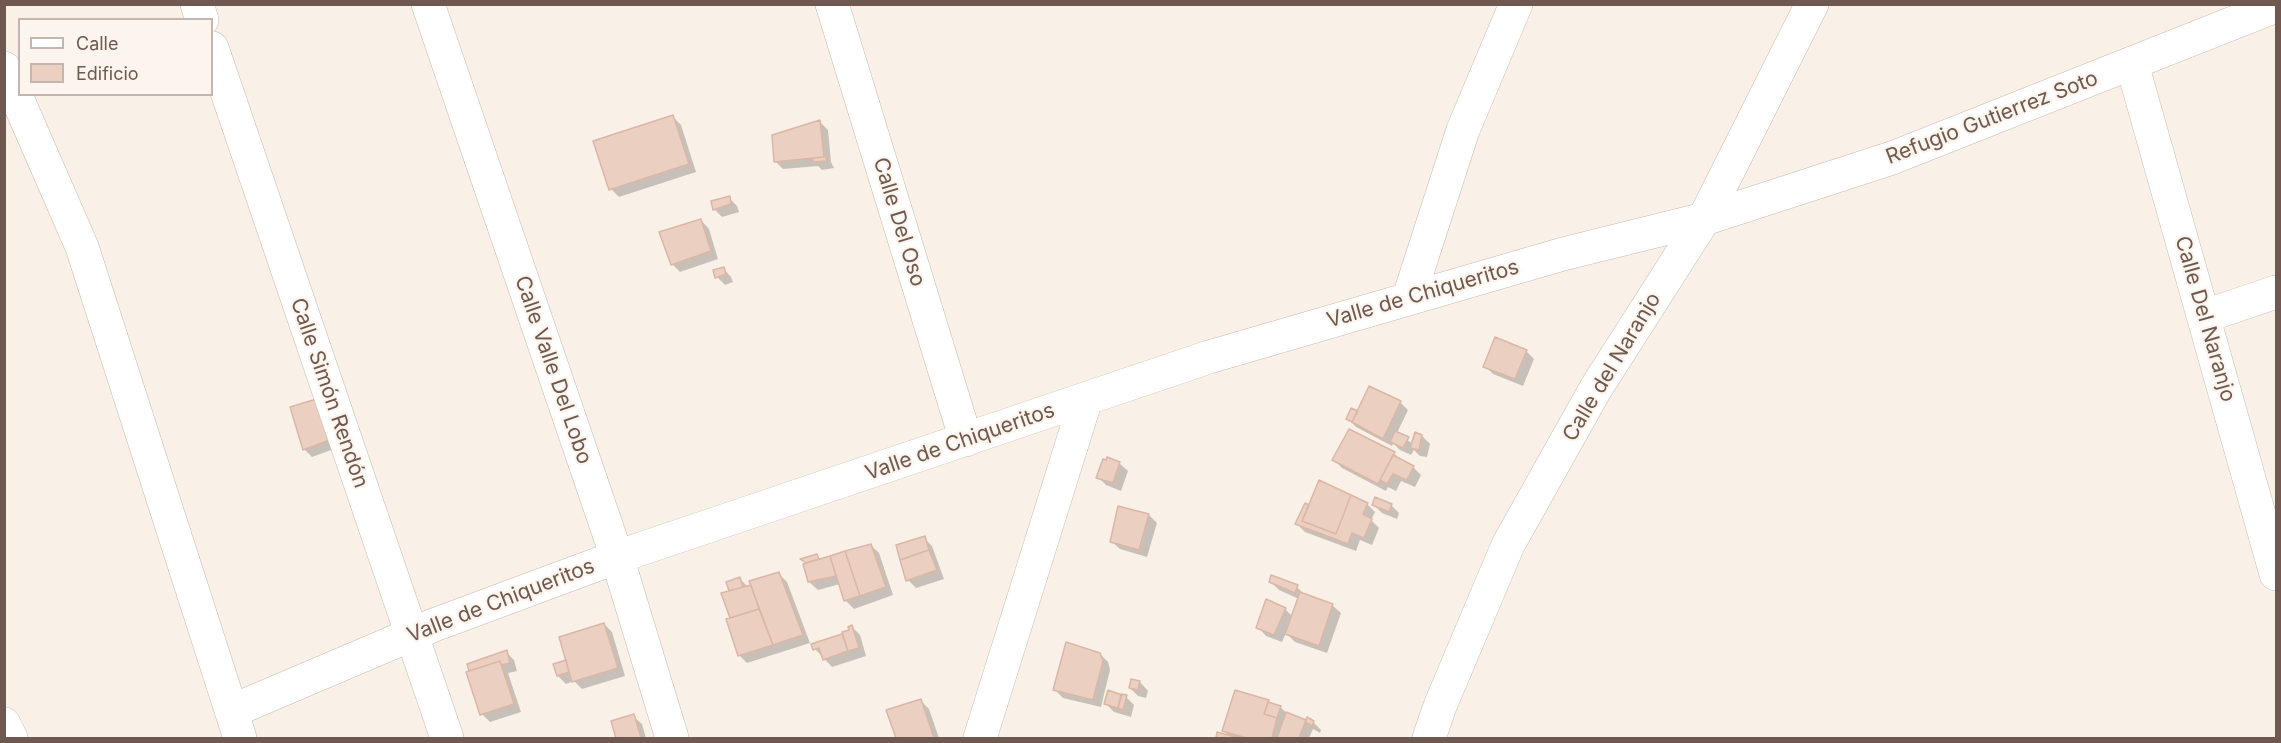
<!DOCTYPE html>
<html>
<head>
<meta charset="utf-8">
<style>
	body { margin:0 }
	#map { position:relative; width:2281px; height:743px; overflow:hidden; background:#f9f1e7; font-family:Inter,sans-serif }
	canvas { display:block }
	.frame { position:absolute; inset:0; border:6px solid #6f584f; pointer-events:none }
	.legend { position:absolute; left:18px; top:18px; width:195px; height:78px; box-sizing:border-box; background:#fcf5ed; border:2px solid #c4b6ae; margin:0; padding:8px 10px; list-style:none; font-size:18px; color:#6f584f }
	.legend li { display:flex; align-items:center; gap:12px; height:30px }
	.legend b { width:30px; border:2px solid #c4b6ae }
</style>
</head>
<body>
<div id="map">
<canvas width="2281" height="743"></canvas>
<div class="frame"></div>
<ul class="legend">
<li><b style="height:8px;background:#fff"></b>Calle</li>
<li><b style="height:16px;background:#ebd0c2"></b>Edificio</li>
</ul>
</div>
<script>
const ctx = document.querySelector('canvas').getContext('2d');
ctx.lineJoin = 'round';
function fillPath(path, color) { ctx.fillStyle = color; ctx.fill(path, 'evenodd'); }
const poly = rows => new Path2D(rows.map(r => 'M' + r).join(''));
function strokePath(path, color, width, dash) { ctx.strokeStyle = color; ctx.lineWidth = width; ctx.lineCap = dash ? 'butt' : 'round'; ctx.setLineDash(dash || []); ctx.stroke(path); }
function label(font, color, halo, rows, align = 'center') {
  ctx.font = font + ' Inter,sans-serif'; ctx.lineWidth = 4.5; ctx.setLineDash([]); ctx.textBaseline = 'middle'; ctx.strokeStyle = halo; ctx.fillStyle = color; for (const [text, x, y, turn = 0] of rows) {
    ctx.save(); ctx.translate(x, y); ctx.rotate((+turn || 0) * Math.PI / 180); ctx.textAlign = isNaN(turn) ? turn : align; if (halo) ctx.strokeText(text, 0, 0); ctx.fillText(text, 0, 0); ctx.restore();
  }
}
fillPath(poly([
	[673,117,681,125,696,172,619,197,611,189],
	[820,122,828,130,831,162,834,168,822,170,818,166,783,169,775,161],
	[729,198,737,206,739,212,722,217,714,209],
	[701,220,709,229,718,259,680,272,672,264],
	[723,268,731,277,733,282,725,285,717,277],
	[1526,351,1534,359,1523,386,1493,374,1485,366],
	[1400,402,1408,410,1397,433,1413,444,1422,436,1430,444,1427,457,1420,456,1414,450,1411,455,1400,450,1393,443,1392,446,1356,427,1348,419,1358,413],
	[292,408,342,446,312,457,304,449],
	[1394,453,1401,461,1413,467,1421,475,1415,487,1401,481,1396,491,1388,487,1386,491,1342,468,1334,460],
	[1119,463,1128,471,1121,491,1106,485,1098,477],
	[1367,504,1375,512,1371,520,1379,528,1372,545,1360,540,1356,551,1305,532,1297,524],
	[1374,505,1391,505,1399,513,1397,519,1382,513],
	[1119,508,1149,515,1157,523,1147,557,1120,549,1111,541],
	[924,538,932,546,944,579,916,588,908,580],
	[871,545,879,553,893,595,854,609,846,601,840,584,818,590,809,582,807,564,803,560,817,556,821,560],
	[779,574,787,582,810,643,747,663,739,655,732,619,731,593,740,579,748,587],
	[1271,582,1297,587,1305,595,1332,605,1341,613,1327,653,1295,642,1286,633,1282,642,1266,636,1258,627,1285,609,1293,617,1299,599,1279,590],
	[604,624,612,632,625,676,582,689,574,681,566,684,558,676,568,661],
	[852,627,860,635,866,656,832,667,815,649,813,645,851,631],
	[506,652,514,660,517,671,508,673,521,712,490,722,482,714,469,665],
	[1100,654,1108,662,1110,670,1101,707,1063,698,1055,690],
	[1140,682,1148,691,1146,698,1138,696,1130,688],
	[1126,697,1134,705,1131,717,1114,712,1106,704],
	[921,701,929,709,939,738,897,738,888,711],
	[1268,701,1280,707,1288,714,1313,722,1321,730,1320,733,1313,729,1309,738,1217,738,1218,734,1231,738,1224,731],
	[633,716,642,724,646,738,618,738,613,722]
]), '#0003');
const building = poly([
	[673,115,689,164,609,190,593,141,673,115],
	[820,120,824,157,774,162,772,135,820,120],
	[826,154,826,161,813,162,812,158,824,157,826,154],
	[730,196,731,204,713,210,711,201,730,196],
	[701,219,711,251,671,265,659,232,701,219],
	[724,267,726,274,715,278,713,270,724,267],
	[1495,337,1527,350,1515,379,1483,367,1495,337],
	[1369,386,1401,401,1383,439,1352,422,1369,386],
	[323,397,335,438,303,450,290,407,323,397],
	[1351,408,1358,411,1352,422,1346,419,1351,408],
	[1349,429,1395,452,1378,484,1332,460,1349,429],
	[1395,431,1409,437,1403,448,1390,442,1395,431],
	[1415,432,1422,435,1419,450,1410,448,1415,432],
	[1393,455,1414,466,1407,480,1393,474,1387,484,1380,480,1393,455],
	[1107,457,1120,462,1113,483,1096,478,1103,459,1106,460,1107,457],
	[1319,480,1351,495,1336,534,1302,521,1319,480],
	[1351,495,1368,503,1363,514,1372,519,1364,538,1352,533,1348,544,1295,524,1305,503,1309,505,1302,521,1336,534,1351,495],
	[1375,497,1392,504,1389,512,1372,505,1375,497],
	[1118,506,1149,514,1139,550,1110,542,1118,506],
	[925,536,929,550,900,560,896,545,925,536],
	[871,544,886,587,860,596,845,551,871,544],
	[929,550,937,570,906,581,900,560,929,550],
	[845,551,860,596,844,601,830,556,845,551],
	[817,554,819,559,806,563,800,559,817,554],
	[830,556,836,576,808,582,803,564,830,556],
	[779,572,803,635,773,645,749,581,779,572],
	[1271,575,1298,585,1295,593,1269,582,1271,575],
	[740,577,743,587,729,591,726,582,740,577],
	[751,585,759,609,730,618,721,593,751,585],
	[1300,592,1333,604,1319,646,1285,634,1300,592],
	[1266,599,1286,608,1274,635,1256,628,1266,599],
	[759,609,773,645,738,656,726,619,759,609],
	[604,623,618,668,572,682,559,637,604,623],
	[852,625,859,648,848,651,842,632,849,630,848,627,852,625],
	[842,634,848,651,823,660,819,648,813,650,811,644,842,634],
	[1066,642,1100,653,1103,661,1093,700,1053,690,1066,642],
	[507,650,510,663,501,665,500,661,469,671,467,664,507,650],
	[566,660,569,672,557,676,553,664,566,660],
	[500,661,514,704,480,715,466,672,500,661],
	[1131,679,1140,681,1138,690,1129,688,1131,679],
	[1108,690,1122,695,1118,708,1104,704,1108,690],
	[1235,690,1269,700,1264,714,1277,718,1272,738,1247,738,1222,731,1235,690],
	[1121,694,1127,695,1123,710,1118,708,1121,694],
	[921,699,934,738,896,738,886,710,921,699],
	[1268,702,1281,706,1277,718,1264,714,1268,702],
	[1286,712,1306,720,1299,738,1277,738,1286,712],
	[634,714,641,738,616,738,611,721,634,714],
	[1307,717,1314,721,1312,726,1305,722,1307,717],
	[1217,732,1239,738,1216,738,1217,732]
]);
fillPath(building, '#ebd0c2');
strokePath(building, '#dbb6a5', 1.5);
const minor = poly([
	[197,4,202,20],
	[428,4,617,557,672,738],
	[832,4,966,440],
	[212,48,447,738],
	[2132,64,2276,574],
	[4,68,82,247,240,738],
	[1409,297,1463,130,1516,4],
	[2205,316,2276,292],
	[232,711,434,625,617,557,1209,357,1563,254,1704,219,1892,158,2276,6],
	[4,724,11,738],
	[980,738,1086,399],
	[1429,738,1440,706,1508,545,1596,388,1704,219,1812,4]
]);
strokePath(minor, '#c9b9ae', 34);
strokePath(minor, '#fff', 33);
label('21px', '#6f584f', '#fcf5ed', [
	["Refugio Gutierrez Soto",1992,118,-21],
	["Calle Del Oso",899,222,73],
	["Valle de Chiqueritos",1423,294,-16],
	["Calle Del Naranjo",2205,319,74],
	["Calle del Naranjo",1612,367,-59],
	["Calle Valle Del Lobo",553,370,71],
	["Calle Simón Rendón",329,393,71],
	["Valle de Chiqueritos",960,442,-19],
	["Valle de Chiqueritos",501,601,-21]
]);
</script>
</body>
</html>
